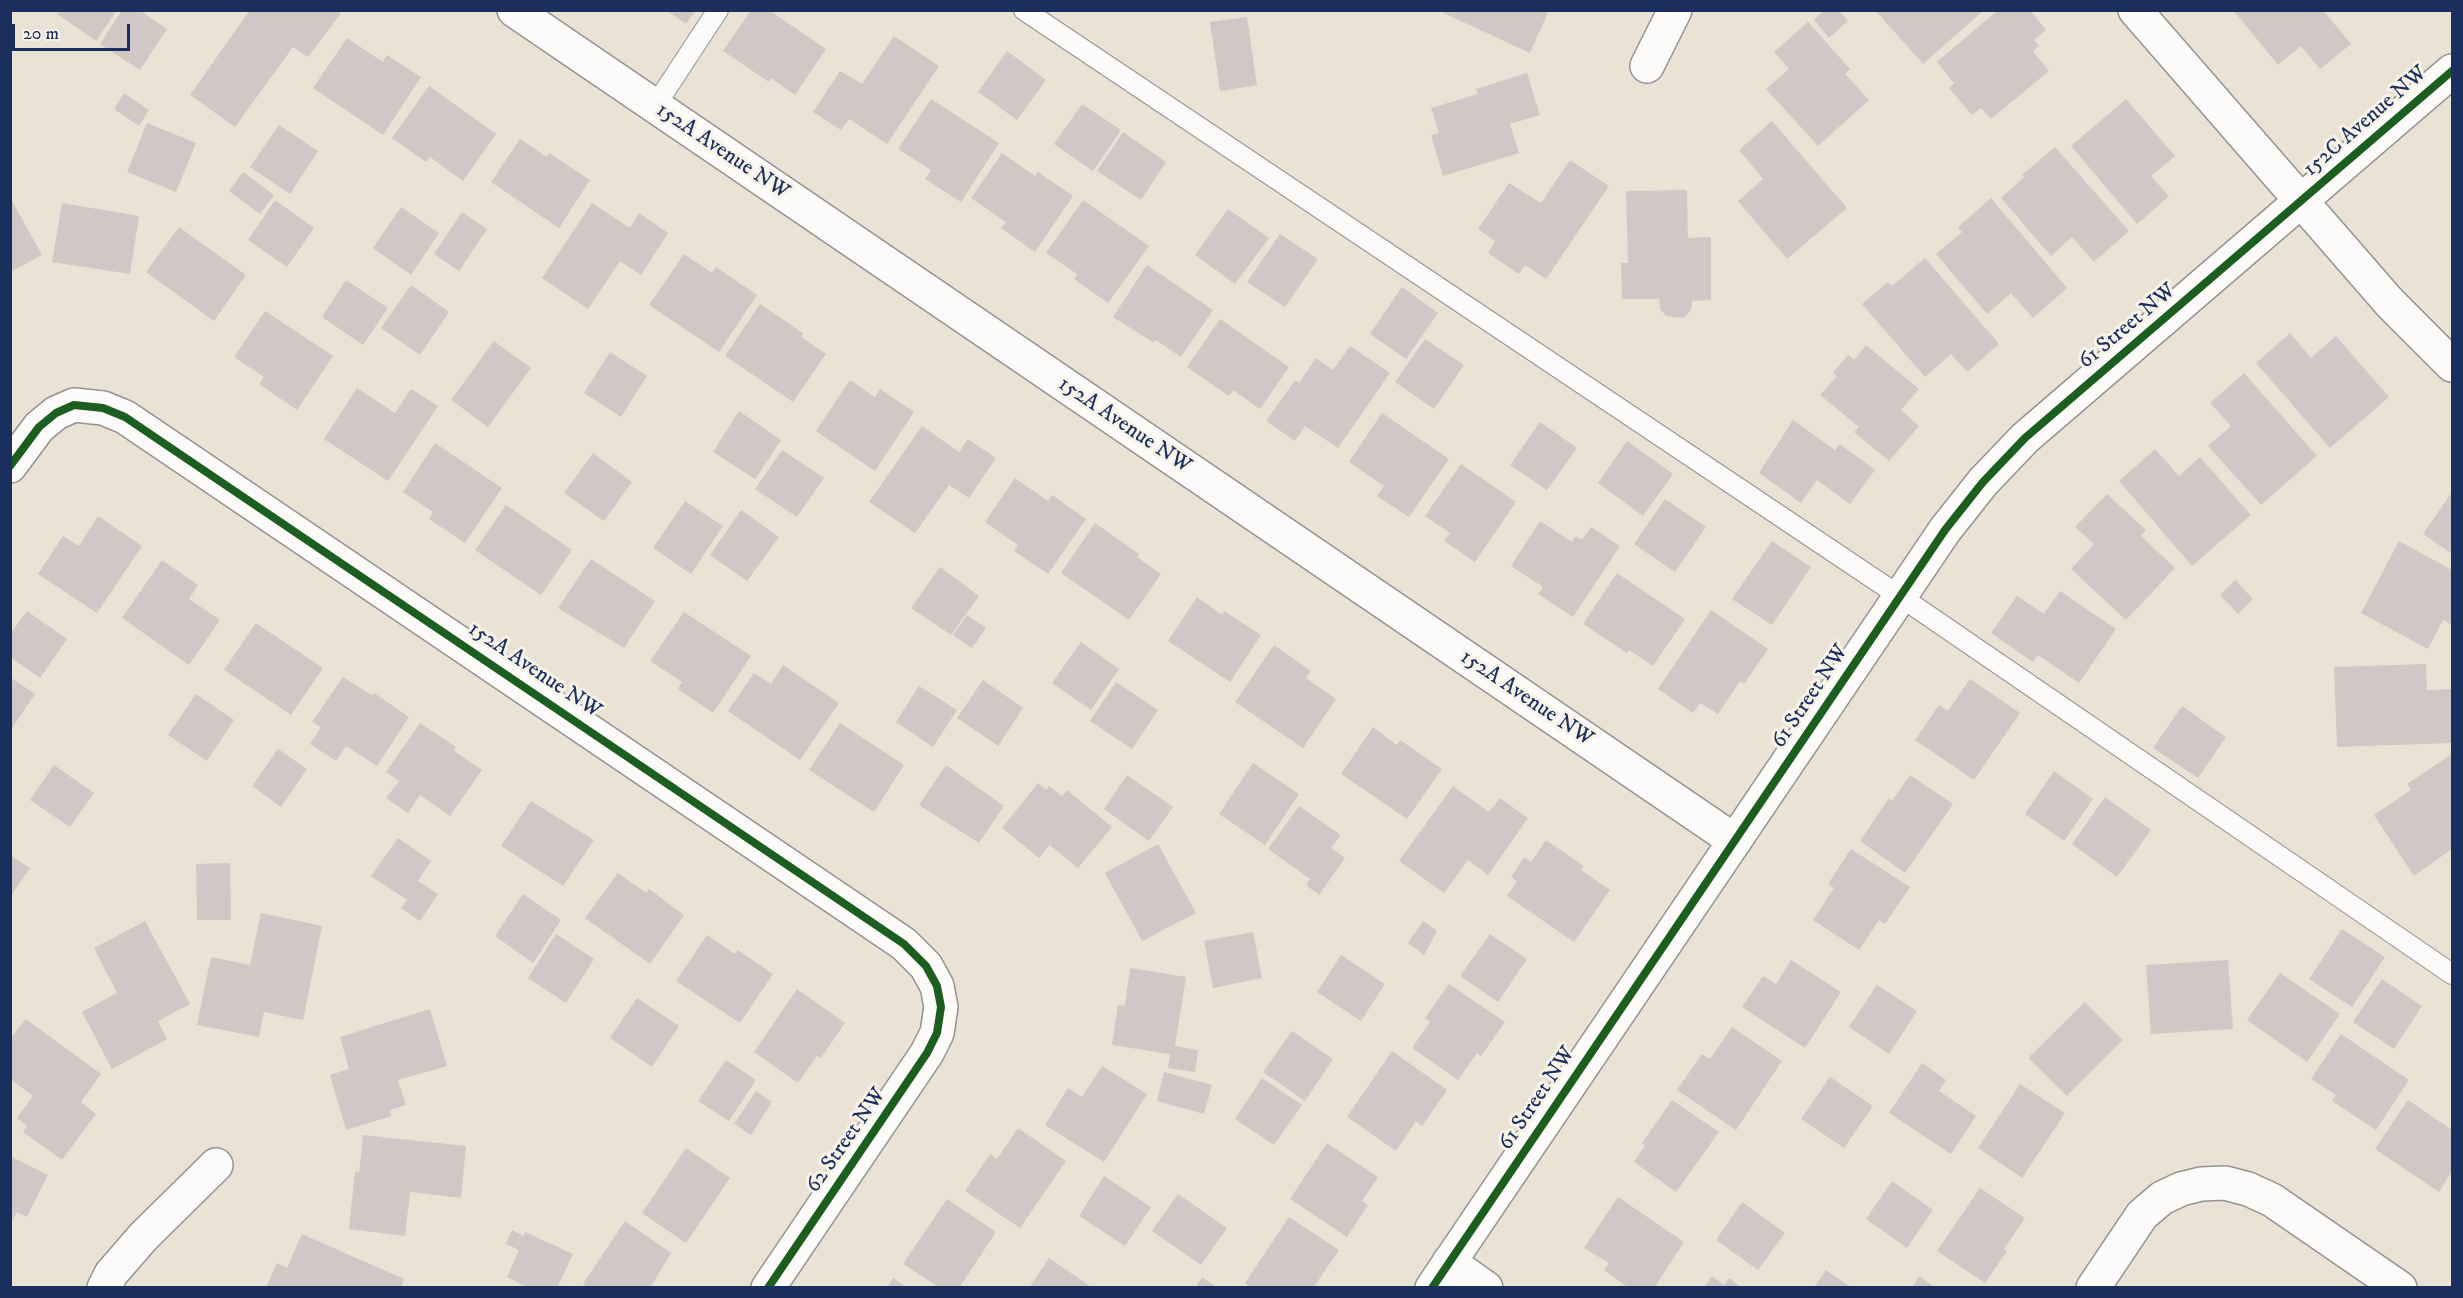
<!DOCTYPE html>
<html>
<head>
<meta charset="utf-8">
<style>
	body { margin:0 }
	#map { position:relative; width:2463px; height:1298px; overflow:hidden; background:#eae2d5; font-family:"IM FELL DW Pica",serif }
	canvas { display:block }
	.frame { position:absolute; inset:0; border:12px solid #1b2f5e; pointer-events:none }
	.scale { position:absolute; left:12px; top:24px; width:118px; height:27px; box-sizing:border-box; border:3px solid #1b2f5e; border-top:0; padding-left:8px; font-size:18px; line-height:21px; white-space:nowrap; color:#1b2f5e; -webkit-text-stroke:4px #f7f3e8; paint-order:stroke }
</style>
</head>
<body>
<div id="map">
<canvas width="2463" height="1298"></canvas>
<div class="frame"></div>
<div class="scale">20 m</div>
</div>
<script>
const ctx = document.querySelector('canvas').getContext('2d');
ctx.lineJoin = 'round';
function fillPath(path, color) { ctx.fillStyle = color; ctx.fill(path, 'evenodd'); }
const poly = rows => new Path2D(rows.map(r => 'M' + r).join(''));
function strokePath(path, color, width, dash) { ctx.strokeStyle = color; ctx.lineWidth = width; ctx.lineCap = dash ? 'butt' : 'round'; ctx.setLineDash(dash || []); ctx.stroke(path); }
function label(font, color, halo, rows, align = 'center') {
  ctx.font = font + ' "IM FELL DW Pica",serif'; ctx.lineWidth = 6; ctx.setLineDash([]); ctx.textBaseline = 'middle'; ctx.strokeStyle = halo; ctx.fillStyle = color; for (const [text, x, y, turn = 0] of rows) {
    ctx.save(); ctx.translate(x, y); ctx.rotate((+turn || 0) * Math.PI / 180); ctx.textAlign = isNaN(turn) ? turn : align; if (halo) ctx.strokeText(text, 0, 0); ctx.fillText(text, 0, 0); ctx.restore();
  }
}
fillPath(poly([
	[59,10,117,10,96,41,57,14],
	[122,10,139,10,167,29,140,70,100,44],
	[250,10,338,10,341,13,308,57,293,47,235,127,190,95],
	[666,10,696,10,686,24],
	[751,10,769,10,826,49,795,95,771,78,769,82,723,51],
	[1437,10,1549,10,1530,53],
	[1824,10,1839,10,1848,21,1829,38,1814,20],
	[1875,10,1984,10,1923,64],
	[1998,10,2030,10,2046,30,2034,40,2039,46,2033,51,2049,71,1991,119,1981,108,1972,115,1949,88,1954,83,1937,62],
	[2233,10,2323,10,2351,44,2320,69,2301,46,2278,65],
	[1247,17,1257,85,1220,91,1210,22],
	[1808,22,1850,69,1845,74,1869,100,1818,146,1766,89,1789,69,1774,52],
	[894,36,939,66,887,144,849,119,841,130,813,112,840,71,862,84],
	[347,38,383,62,387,55,421,77,383,135,313,88],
	[1007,51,1046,80,1017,120,978,92],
	[1527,73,1540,115,1510,124,1519,153,1443,176,1431,135,1439,133,1431,108,1478,94,1476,89],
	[429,86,496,134,463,181,430,157,426,162,392,138],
	[124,93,149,110,139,126,114,109],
	[931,99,999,143,961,202,925,179,931,170,898,149],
	[2126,99,2175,156,2151,176,2169,196,2137,224,2071,146],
	[1082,104,1121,130,1093,171,1054,144],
	[1772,121,1847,208,1787,259,1738,201,1763,179,1739,150],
	[147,123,196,143,176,192,127,172],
	[279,125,318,151,290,194,250,167],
	[1123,132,1166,162,1141,200,1097,171],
	[520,139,547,157,549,153,590,180,559,228,491,182],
	[2055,147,2129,231,2094,262,2072,237,2051,256,2001,198,2024,177,2022,175],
	[1002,153,1035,176,1038,172,1073,196,1035,252,1001,228,1006,222,971,198],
	[1570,160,1609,186,1546,279,1525,265,1519,274,1488,253,1495,241,1478,229,1509,183,1541,203],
	[243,172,274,195,260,214,229,191],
	[1687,190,1688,238,1711,237,1711,300,1692,301,1691,310,1684,318,1666,316,1660,309,1659,299,1622,299,1621,263,1628,263,1626,191],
	[10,197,42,255,10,272],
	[1991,198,2067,288,2033,318,2011,293,1987,314,1936,254,1962,232,1958,227],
	[275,200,314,228,287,267,248,240],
	[1083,200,1149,246,1108,303,1074,279,1077,274,1046,253],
	[62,203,139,216,130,274,52,262],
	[592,203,630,228,639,213,668,233,641,275,620,261,588,309,542,278],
	[401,207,439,233,411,275,373,248],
	[1228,209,1269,238,1235,284,1195,255],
	[462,212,487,229,459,271,434,254],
	[179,227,246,275,214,321,146,272],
	[1280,234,1318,259,1285,307,1247,282],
	[684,254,712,273,716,267,757,295,719,352,649,305],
	[1925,258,1999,344,1967,372,1951,354,1925,377,1862,304,1888,282,1892,286],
	[1147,265,1213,310,1181,357,1156,340,1154,343,1113,317],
	[346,280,388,308,363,345,322,317],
	[411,285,449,312,420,355,381,328],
	[1402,287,1438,313,1406,359,1370,334],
	[760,304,803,333,801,337,826,354,793,402,725,356],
	[265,311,333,356,297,410,259,384,264,377,234,357],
	[1220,319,1289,367,1260,409,1233,390,1229,396,1187,367],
	[2290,333,2311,358,2336,336,2389,397,2330,448,2256,363],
	[1425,339,1464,365,1434,409,1395,382],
	[494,341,531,368,488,427,451,400],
	[1866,345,1919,389,1901,410,1919,426,1889,461,1854,432,1859,427,1820,395,1837,376,1833,373,1848,355,1854,360],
	[1350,346,1390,373,1338,448,1305,426,1295,441,1266,421,1295,380,1299,383,1316,358,1333,370],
	[610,352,647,376,621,417,584,393],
	[2244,373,2317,456,2261,505,2208,446,2231,426,2210,403],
	[850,380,875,397,880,389,914,412,875,471,816,431],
	[357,388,395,413,411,389,438,406,388,481,324,439],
	[739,411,781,440,755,479,713,452],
	[1382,413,1449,459,1409,517,1377,496,1384,486,1349,462],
	[1793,420,1835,450,1840,444,1875,470,1850,504,1817,480,1801,503,1759,473],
	[1540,422,1577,448,1547,490,1510,465],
	[922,426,959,452,968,439,996,458,969,498,949,485,915,533,869,502],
	[1627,441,1673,474,1643,516,1598,483],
	[435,443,502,488,465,543,429,519,433,512,403,492],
	[2155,449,2179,476,2200,457,2251,515,2192,566,2119,481],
	[782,450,824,478,797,517,755,489],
	[593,453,632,482,604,521,564,493],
	[1461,464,1516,502,1475,562,1444,541,1450,533,1425,516],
	[1015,478,1048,501,1052,495,1086,519,1048,574,1014,551,1018,545,985,522],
	[2452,492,2452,554,2423,534],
	[2107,494,2146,530,2141,536,2175,568,2126,620,2071,569,2094,544,2075,527],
	[1665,499,1706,527,1675,572,1634,544],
	[685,501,723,526,691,574,653,548],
	[506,505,572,550,541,595,475,550],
	[741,510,779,537,747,581,710,555],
	[98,516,142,546,97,613,38,574,63,536,79,546],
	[1540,521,1572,542,1576,536,1582,540,1591,527,1620,546,1573,617,1538,594,1543,587,1511,566],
	[1095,523,1139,554,1137,557,1161,574,1129,620,1061,573],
	[1772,541,1811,567,1772,625,1732,599],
	[2399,541,2452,570,2452,625,2443,620,2428,649,2361,613],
	[591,559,655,601,624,648,558,608],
	[162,560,198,585,189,599,220,620,189,665,122,618],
	[940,567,979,596,951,635,911,608],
	[1617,573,1685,619,1653,666,1629,650,1627,653,1583,624],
	[2235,580,2253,599,2238,614,2220,595],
	[2060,591,2116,629,2079,683,2038,655,2033,662,1991,633,2017,596,2044,614],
	[1197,597,1222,615,1224,611,1261,635,1230,682,1168,641],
	[1711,610,1768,649,1744,684,1740,681,1718,714,1700,703,1693,713,1658,689],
	[27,611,67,639,40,678,10,657,10,634],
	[684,612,751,656,713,713,678,689,682,682,650,661],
	[967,615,986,628,972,648,953,635],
	[256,623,323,668,291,715,224,670],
	[1081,642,1119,669,1091,710,1052,683],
	[1274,645,1311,671,1306,678,1336,699,1303,748,1235,702],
	[2426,664,2427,690,2451,689,2452,743,2337,747,2334,667],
	[783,665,839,703,800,760,728,711,754,673,771,684],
	[10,677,35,694,10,731],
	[343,677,373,696,374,693,409,717,377,766,346,746,336,761,310,744,321,727,312,722],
	[1970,679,2020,713,1974,780,1915,740,1939,705,1948,711],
	[983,680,1023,708,998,746,957,718],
	[1116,682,1158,710,1132,749,1090,721],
	[919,686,957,710,933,747,896,722],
	[196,694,234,720,207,761,168,735],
	[2182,706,2226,737,2198,778,2153,748],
	[420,723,456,747,454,751,482,770,450,816,420,795,408,813,386,798,399,781,386,772],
	[840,723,904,765,874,812,809,770],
	[1373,727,1397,745,1400,740,1442,769,1407,819,1341,774],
	[278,749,307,769,281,807,252,786],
	[2452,754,2452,849,2414,876,2374,815,2411,790,2407,784],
	[1253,763,1299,794,1265,845,1219,814],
	[54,765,94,793,70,827,30,800],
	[946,765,1004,806,979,843,919,805],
	[2054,771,2093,799,2064,841,2025,814],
	[1127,775,1173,807,1149,841,1104,809],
	[1910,775,1953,804,1905,873,1860,841,1889,798,1892,801],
	[1038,783,1046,790,1049,786,1062,796,1067,790,1112,827,1078,868,1050,845,1039,858,1002,828],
	[1453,786,1489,812,1500,798,1528,818,1488,875,1468,860,1444,893,1399,861],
	[2105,797,2151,830,2117,877,2072,844],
	[531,801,594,840,563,886,501,846],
	[1299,806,1341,835,1331,848,1345,858,1319,895,1306,885,1310,879,1268,849],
	[398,838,431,861,418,881,438,894,420,921,401,908,407,900,371,876],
	[1546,840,1584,866,1581,870,1610,890,1574,942,1507,896,1517,881,1511,877,1524,857,1531,862],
	[1158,844,1196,913,1142,941,1105,873],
	[1851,849,1910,887,1885,924,1879,920,1859,950,1813,920,1834,888,1828,884],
	[10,855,30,868,10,897],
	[230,863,231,920,197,920,196,864],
	[618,873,646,893,649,889,684,915,650,964,585,918],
	[523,894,561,920,533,963,495,936],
	[261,913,322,926,303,1020,264,1012,259,1037,197,1025,211,957,250,965],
	[145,921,190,1004,158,1021,167,1039,112,1069,82,1012,117,993,94,948],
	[1423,921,1437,931,1424,955,1408,943],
	[2342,929,2385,957,2352,1007,2309,979],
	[1253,932,1262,978,1213,988,1204,941],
	[556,934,594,959,566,1003,528,978],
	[1490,934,1527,959,1498,1002,1460,976],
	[707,935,735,954,738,950,773,974,740,1023,676,981],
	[1341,955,1385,984,1361,1021,1317,992],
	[1791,960,1841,992,1805,1048,1742,1007,1763,976,1776,984],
	[2228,960,2233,1029,2151,1034,2146,965],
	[1130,968,1186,977,1175,1046,1198,1050,1195,1072,1168,1068,1170,1054,1112,1045,1118,1005,1125,1006],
	[2280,973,2340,1014,2307,1062,2247,1020],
	[2382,979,2422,1006,2394,1049,2353,1022],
	[1449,984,1505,1022,1481,1056,1477,1053,1458,1080,1412,1048,1430,1022,1425,1018],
	[1877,985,1917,1011,1889,1054,1849,1027],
	[797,989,845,1023,821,1058,817,1056,798,1083,754,1052],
	[637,998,679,1026,652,1067,610,1038],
	[2085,1002,2123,1040,2067,1096,2028,1058],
	[430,1009,447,1066,398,1080,406,1105,390,1110,391,1116,346,1130,330,1075,349,1069,340,1037],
	[26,1019,101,1074,81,1102,96,1114,62,1160,23,1132,27,1126,17,1118,33,1096,10,1079,10,1039],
	[1732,1027,1782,1061,1736,1130,1677,1090,1702,1054,1710,1059],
	[1292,1031,1333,1059,1305,1101,1263,1072],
	[2341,1034,2409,1080,2376,1130,2332,1101,2336,1095,2311,1079],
	[1392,1051,1447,1090,1422,1126,1416,1121,1396,1151,1347,1117],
	[726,1060,756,1080,729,1121,698,1101],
	[1922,1063,1946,1080,1939,1091,1976,1116,1951,1154,1889,1113],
	[1102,1066,1147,1094,1104,1162,1045,1125,1068,1088,1082,1097],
	[1164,1072,1212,1085,1204,1114,1157,1101],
	[1830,1077,1873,1106,1844,1148,1801,1119],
	[1262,1078,1302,1105,1274,1145,1235,1119],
	[2020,1084,2065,1113,2022,1178,1978,1148],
	[756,1091,772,1102,751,1135,734,1124],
	[1672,1100,1719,1132,1676,1192,1634,1162,1645,1146,1642,1143],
	[2408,1100,2452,1130,2452,1171,2439,1192,2375,1149],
	[1018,1128,1066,1161,1020,1228,965,1191,990,1154,997,1159],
	[363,1135,466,1146,461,1198,410,1192,405,1236,349,1229,355,1171,359,1172],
	[1327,1143,1378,1177,1362,1201,1368,1205,1347,1237,1290,1199],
	[686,1148,730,1178,686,1243,642,1213],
	[10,1156,48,1175,27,1217,17,1212,10,1224],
	[1104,1176,1151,1207,1125,1246,1079,1216],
	[1892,1181,1933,1210,1907,1248,1866,1219],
	[1980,1188,2025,1218,2004,1249,2007,1251,1985,1283,1937,1251],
	[1178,1194,1227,1228,1201,1265,1152,1231],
	[1618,1197,1684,1242,1654,1288,1629,1288,1604,1270,1609,1263,1584,1248],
	[947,1199,996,1232,959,1288,936,1288,937,1286,903,1264],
	[1742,1202,1785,1233,1758,1270,1716,1240],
	[1289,1217,1339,1250,1313,1288,1251,1288,1245,1283],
	[625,1221,671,1253,650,1288,588,1288,583,1284],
	[512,1230,524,1236,525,1232,573,1254,557,1288,529,1288,507,1277,519,1250,506,1244],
	[302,1234,404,1279,401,1288,266,1288,277,1263,287,1268],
	[1049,1258,1093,1288,1029,1288],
	[1826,1270,1852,1288,1814,1288],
	[1712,1276,1724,1285,1729,1278,1742,1288,1704,1288],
	[1919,1276,1936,1288,1912,1288],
	[1202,1277,1217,1288,1195,1288],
	[893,1278,907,1288,887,1288]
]), '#d2c7c7');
const lane = poly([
	[1024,10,1901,597,2452,974],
	[655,106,718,10]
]);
const street = poly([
	[514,10,1735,841],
	[2135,10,2390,303,2452,365],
	[1647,66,1675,10],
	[10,466,39,427,56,413,74,405,103,408,125,417,904,944,926,966,937,986,941,1007,937,1033,927,1053,768,1288],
	[1449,1262,1486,1288],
	[104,1288,111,1274,143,1237,216,1165],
	[1432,1288,1945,530,1983,482,2025,438,2452,71],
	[2093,1288,2142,1215,2162,1198,2181,1189,2201,1184,2225,1183,2248,1189,2272,1200,2400,1288]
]);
strokePath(lane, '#939294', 22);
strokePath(street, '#939294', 36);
strokePath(lane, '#fcfbf9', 20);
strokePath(street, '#fcfbf9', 33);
strokePath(poly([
	[10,466,39,427,56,413,74,405,103,408,125,417,904,944,926,966,937,986,941,1007,937,1033,927,1053,768,1288],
	[1432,1288,1945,530,1983,482,2025,438,2452,71]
]), '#1b5e20', 8);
label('22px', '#1b2f5e', '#f7f3e8', [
	["152C Avenue NW",2366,122,-41],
	["152A Avenue NW",722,152,34],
	["61 Street NW",2128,327,-40],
	["152A Avenue NW",1124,426,34],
	["152A Avenue NW",534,671,34],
	["61 Street NW",1811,697,-56],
	["152A Avenue NW",1526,699,34],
	["61 Street NW",1538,1099,-56],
	["62 Street NW",847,1141,-55]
]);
</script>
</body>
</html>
